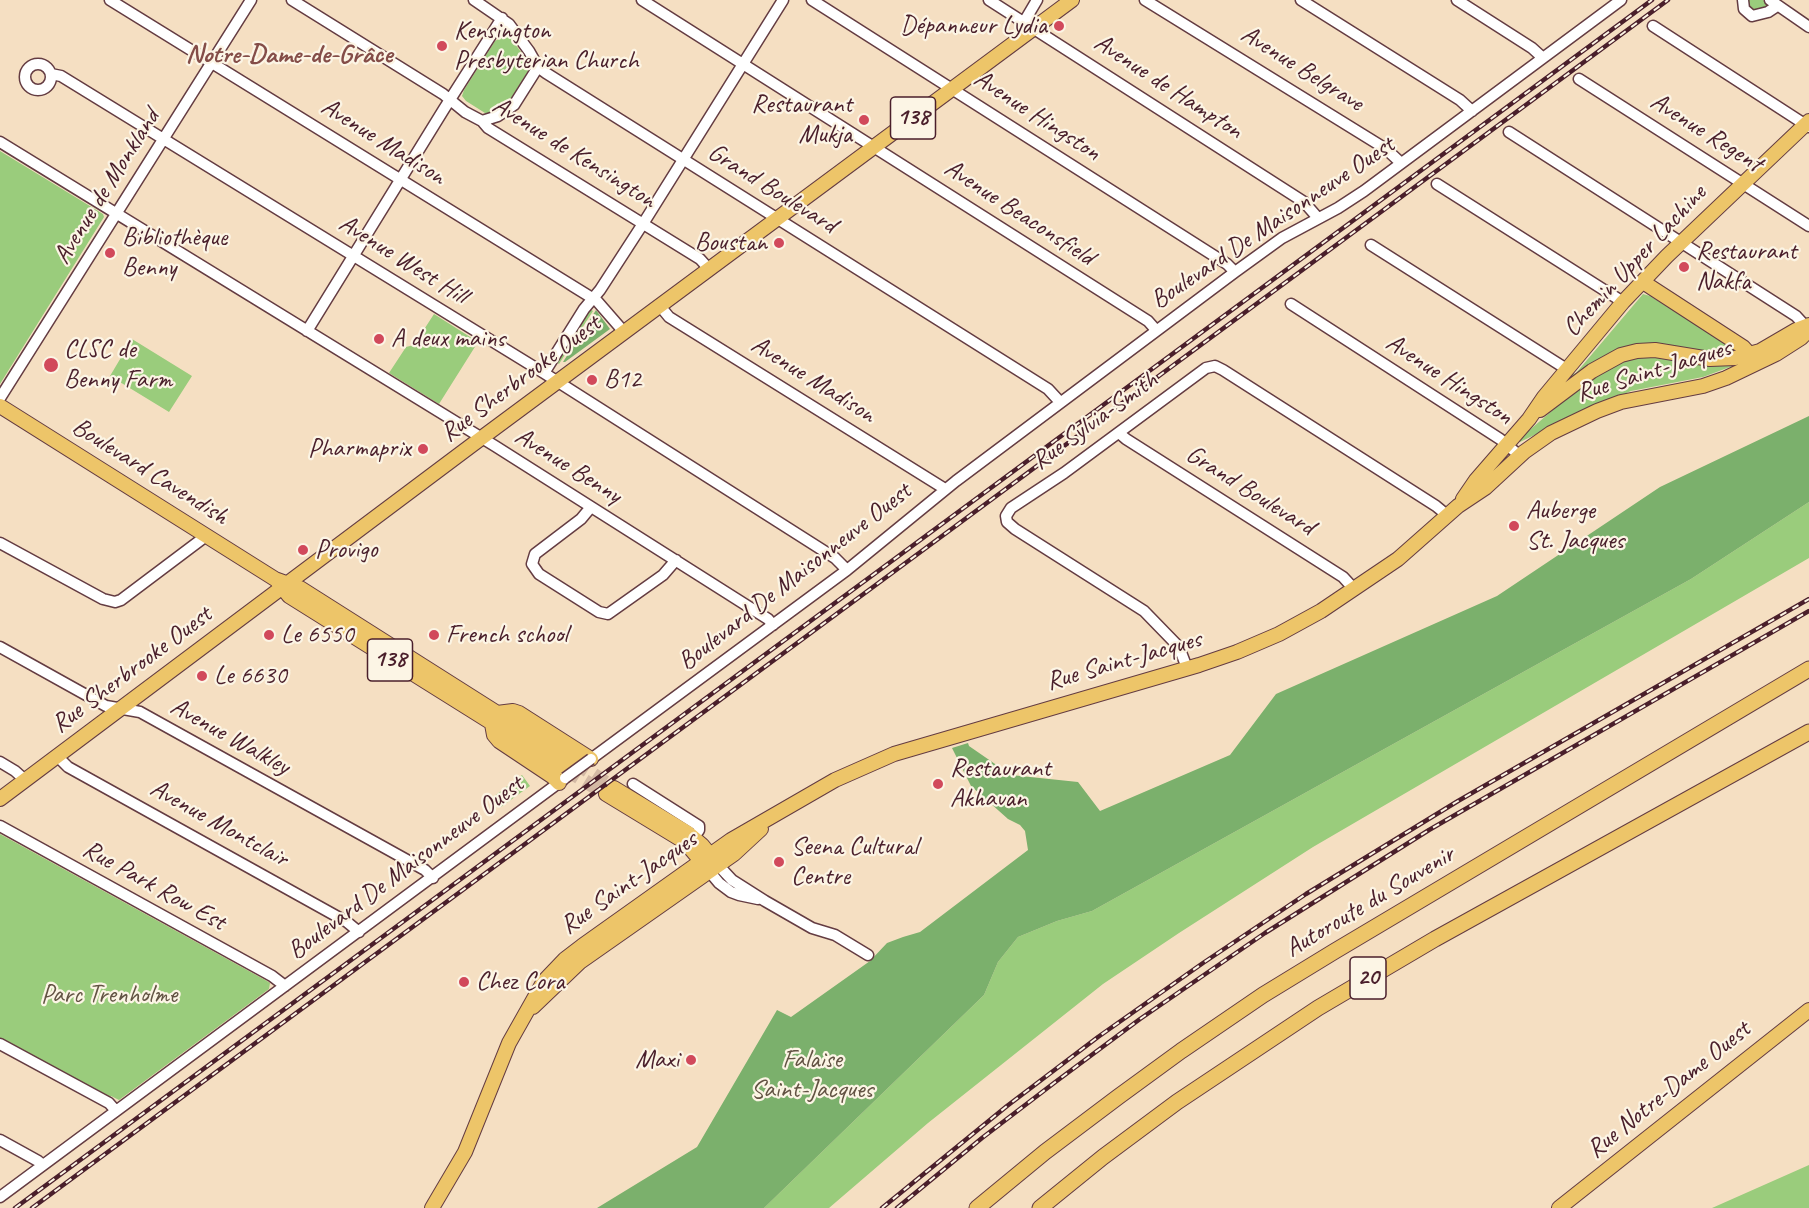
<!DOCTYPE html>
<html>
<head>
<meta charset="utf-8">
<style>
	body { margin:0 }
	canvas { display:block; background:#f5dfc2 }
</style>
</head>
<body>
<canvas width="1809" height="1208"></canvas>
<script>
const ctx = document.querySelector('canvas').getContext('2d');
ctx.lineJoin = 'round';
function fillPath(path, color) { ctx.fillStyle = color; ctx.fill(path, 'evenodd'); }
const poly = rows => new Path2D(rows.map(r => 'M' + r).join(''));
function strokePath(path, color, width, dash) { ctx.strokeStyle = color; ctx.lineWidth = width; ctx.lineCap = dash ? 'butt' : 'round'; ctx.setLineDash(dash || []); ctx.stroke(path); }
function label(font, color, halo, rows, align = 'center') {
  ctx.font = font + ' Caveat,sans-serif'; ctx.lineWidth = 4.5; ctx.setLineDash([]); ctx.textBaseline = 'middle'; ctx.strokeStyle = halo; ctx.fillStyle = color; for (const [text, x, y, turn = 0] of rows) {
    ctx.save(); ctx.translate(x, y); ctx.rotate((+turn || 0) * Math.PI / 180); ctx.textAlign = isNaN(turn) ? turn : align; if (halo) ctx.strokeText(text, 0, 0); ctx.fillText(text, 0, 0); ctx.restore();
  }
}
fillPath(poly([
	[1748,0,1763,0,1768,5,1757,12,1749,9],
	[504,36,509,37,512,40,530,64,530,68,508,103,490,113,485,113,466,101,462,96,464,90,495,41],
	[0,151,103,214,104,217,0,384],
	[1643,294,1650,296,1737,351,1726,354,1612,353,1591,364,1547,402,1568,376,1576,373],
	[590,309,593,311,559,364,556,362],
	[434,314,478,342,439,404,389,373,406,347,414,345],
	[132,339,192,376,169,412,110,376],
	[1641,355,1738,364,1703,377,1631,391,1586,410,1520,442,1518,440,1590,378,1605,367],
	[1809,502,1809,558,1313,847,1179,933,1103,984,928,1123,829,1208,764,1208,984,995,998,962,1018,937,1057,921,1092,911,1691,579],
	[522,775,530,786,501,807,493,797],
	[0,834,267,981,270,983,269,989,119,1100,111,1096,110,1098,0,1038],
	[1809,1165,1809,1208,1712,1208]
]), '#9acc7c');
fillPath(poly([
	[596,310,610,329,565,362,563,362],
	[1809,416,1809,502,1691,579,1092,911,1057,921,1018,937,998,962,984,995,764,1208,597,1208,697,1147,777,1010,791,1017,870,961,887,943,903,937,920,932,1028,850,1025,831,1020,825,1008,819,971,786,952,748,968,743,969,746,1011,775,1078,782,1100,811,1230,755,1276,694,1497,596,1660,487]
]), '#7bb06c');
strokePath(poly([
	[576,763,614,788],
	[567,770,606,794]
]), '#d3b9a4', 14, [14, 7]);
const minor = poly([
	[110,0,597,301,624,332],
	[292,0,443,94,465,112,482,121,488,128,700,259,709,269],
	[474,0,509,24,529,51,538,67,546,73,1048,389,1060,402],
	[642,0,1148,321,1156,330],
	[812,0,1227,264,1235,272],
	[989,0,1304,202,1318,218],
	[1145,0,1386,149,1401,163],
	[1301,0,1460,100,1472,111],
	[1457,0,1532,48,1543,58],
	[1743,0,1744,9,1752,16,1768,12,1777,6],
	[1770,0,1809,27],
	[1024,22,1037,0],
	[1653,26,1809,127],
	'25 77a13 13 0 1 1 26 0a13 13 0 1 1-26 0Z',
	[51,74,61,76,544,373,835,558,847,570],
	[1579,79,1809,226],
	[482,121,498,116,514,105,538,67],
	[1509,132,1796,316,1809,330],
	[0,142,495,446,768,619,773,625],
	[1437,184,1623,302],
	[1371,245,1568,370],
	[1291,304,1500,439,1520,456],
	[660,306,669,317,945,489],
	[307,331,444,109,502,18],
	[544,373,584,309,600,290,646,219,783,0],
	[0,398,251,0],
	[1119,433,1126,439,1343,577,1354,589],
	[591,507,581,519,535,554,532,564,539,574,599,612,608,614,663,575,676,560],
	[0,543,103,599,115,602,121,600,206,536],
	[0,647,106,706,140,712,425,870,433,878],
	[1187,668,1179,647,1144,611,1015,529,1007,522,1006,516,1011,508,1064,473,1206,368,1215,366,1223,370,1436,506,1448,516],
	[57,756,68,767,347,922,359,932],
	[591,759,847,570,956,481,1235,272,1282,238,1338,208,1364,191,1621,0],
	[0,762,15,771,25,780],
	[633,784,699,826,699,830,693,838],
	[0,826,272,976,285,986],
	[718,865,732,880,765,901,812,928,835,935,868,955],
	[709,871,719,883,731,892,739,895,758,899],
	[0,1044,109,1103,116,1111],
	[0,1140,38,1161,43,1165],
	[0,1197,564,779]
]);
const major = poly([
	[1643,282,1743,347,1754,359],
	[0,406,275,579,300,588,576,763],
	[1540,410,1592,371,1621,355,1637,351,1655,350,1710,359,1735,358,1760,351,1796,330,1809,325],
	[1463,499,1476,480,1529,419,1544,397,1623,302,1667,256,1809,121],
	[277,581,289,596,567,770],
	[497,713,513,711,519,713,591,759],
	[492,724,494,735,499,741,553,777,559,783],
	[614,788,688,833,702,845,715,861],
	[606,794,680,839,690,848,707,868],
	[0,799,472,445,1072,0],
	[533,1007,580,962,734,854,761,829],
	[432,1208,465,1152,509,1043,544,981,565,959,582,946,731,840,835,780,894,754,1199,665,1237,652,1279,634,1321,611,1398,559,1458,506,1485,488,1524,452,1551,433,1597,411,1621,402,1703,386,1726,378,1776,354,1801,338,1809,330],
	[1559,1208,1809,1010]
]);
const highway = poly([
	[977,1208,1045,1152,1118,1097,1181,1051,1263,995,1335,951,1809,669],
	[1040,1208,1103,1157,1177,1102,1318,1008,1435,939,1809,732]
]);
strokePath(minor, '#643c42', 13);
strokePath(major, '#643c42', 16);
strokePath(highway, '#643c42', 17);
strokePath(minor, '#fff', 10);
strokePath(major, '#edc569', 14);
strokePath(highway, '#edc569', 15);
const rail = poly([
	[15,1208,1652,0],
	[32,1208,1668,0],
	[882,1208,1007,1106,1098,1037,1203,963,1306,894,1458,801,1809,599],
	[897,1208,982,1138,1054,1083,1140,1019,1265,933,1429,830,1809,611]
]);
strokePath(rail, '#4a1f2b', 4.5);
strokePath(rail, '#fcf5e5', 2, [7]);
const minorBridge = poly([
	[565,778,591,759]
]);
strokePath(minorBridge, '#643c42', 13, []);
strokePath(minorBridge, '#fff', 10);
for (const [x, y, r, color] of [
	[1059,26,6,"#d1495b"],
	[442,46,6,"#d1495b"],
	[864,120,6,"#d1495b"],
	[779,243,6,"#d1495b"],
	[110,253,6,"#d1495b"],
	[1684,267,6,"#d1495b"],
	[379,339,6,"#d1495b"],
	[51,365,8,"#d1495b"],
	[592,380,6,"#d1495b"],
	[423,449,6,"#d1495b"],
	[1514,526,6,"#d1495b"],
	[303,550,6,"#d1495b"],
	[269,635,6,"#d1495b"],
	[434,635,6,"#d1495b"],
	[202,676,6,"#d1495b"],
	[938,784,6,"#d1495b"],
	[779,862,6,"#d1495b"],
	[464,982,6,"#d1495b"],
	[691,1060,6,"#d1495b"]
]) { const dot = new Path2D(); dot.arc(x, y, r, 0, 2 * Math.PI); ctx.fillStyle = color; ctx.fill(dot); strokePath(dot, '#fcf5e5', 2); }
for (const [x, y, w] of [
	[913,118,45],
	[390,660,45],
	[1368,978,36]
]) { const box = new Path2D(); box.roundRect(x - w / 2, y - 21, w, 42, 4.5); ctx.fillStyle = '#fcf5e5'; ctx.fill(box); strokePath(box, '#4a1f2b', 1.5); }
label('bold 24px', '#4a1f2b', null, [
	["138",913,118],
	["138",390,660],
	["20",1368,978]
]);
label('26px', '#4a1f2b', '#fcf5e5', [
	["Dépanneur Lydia",1047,26,"right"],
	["Kensington",454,31],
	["Presbyterian Church",454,61],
	["Restaurant",852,105,"right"],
	["Mukja",852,135,"right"],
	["Bibliothèque",122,238],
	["Benny",122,268],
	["Boustan",767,243,"right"],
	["Restaurant",1696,252],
	["Nakfa",1696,282],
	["A deux mains",391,339],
	["CLSC de",64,350],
	["Benny Farm",64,380],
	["B12",604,380],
	["Pharmaprix",411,449,"right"],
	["Auberge",1526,511],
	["St. Jacques",1526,541],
	["Provigo",315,550],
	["Le 6550",281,635],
	["French school",446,635],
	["Le 6630",214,676],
	["Restaurant",950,769],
	["Akhavan",950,799],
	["Seena Cultural",791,847],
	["Centre",791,877],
	["Chez Cora",476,982],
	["Maxi",679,1060,"right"]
], 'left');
label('26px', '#4a1f2b', '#fcf5e5', [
	["Avenue Belgrave",1302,69,32],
	["Avenue de Hampton",1168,87,33],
	["Avenue Hingston",1037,116,33],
	["Avenue Regent",1706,133,32],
	["Avenue Madison",383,142,32],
	["Avenue de Kensington",574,153,32],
	["Avenue de Monkland",107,187,-58],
	["Grand Boulevard",772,189,32],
	["Avenue Beaconsfield",1019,213,33],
	["Boulevard De Maisonneuve Ouest",1273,223,-34],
	["Avenue West Hill",403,260,32],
	["Chemin Upper Lachine",1635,261,-47],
	["Rue Saint-Jacques",1654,371,-17],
	["Rue Sherbrooke Ouest",521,379,-37],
	["Avenue Madison",813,380,32],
	["Avenue Hingston",1449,380,33],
	["Rue Sylvia-Smith",1095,421,-36],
	["Avenue Benny",568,466,32],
	["Boulevard Cavendish",150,472,32],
	["Grand Boulevard",1250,491,32],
	["Boulevard De Maisonneuve Ouest",795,577,-38],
	["Rue Saint-Jacques",1124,661,-16],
	["Rue Sherbrooke Ouest",132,670,-37],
	["Avenue Walkley",230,737,29],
	["Avenue Montclair",219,824,29],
	["Boulevard De Maisonneuve Ouest",406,868,-37],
	["Rue Saint-Jacques",629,883,-35],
	["Rue Park Row Est",154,886,29],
	["Autoroute du Souvenir",1370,902,-31],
	["Rue Notre-Dame Ouest",1669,1090,-39]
]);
label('26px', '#625343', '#fcf5e5', [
	["Parc Trenholme",109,995],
	["Falaise",812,1060],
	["Saint-Jacques",812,1090]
]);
label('bold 27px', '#844d48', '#fcf5e5', [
	["Notre-Dame-de-Grâce",289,55]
]);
</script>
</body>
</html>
